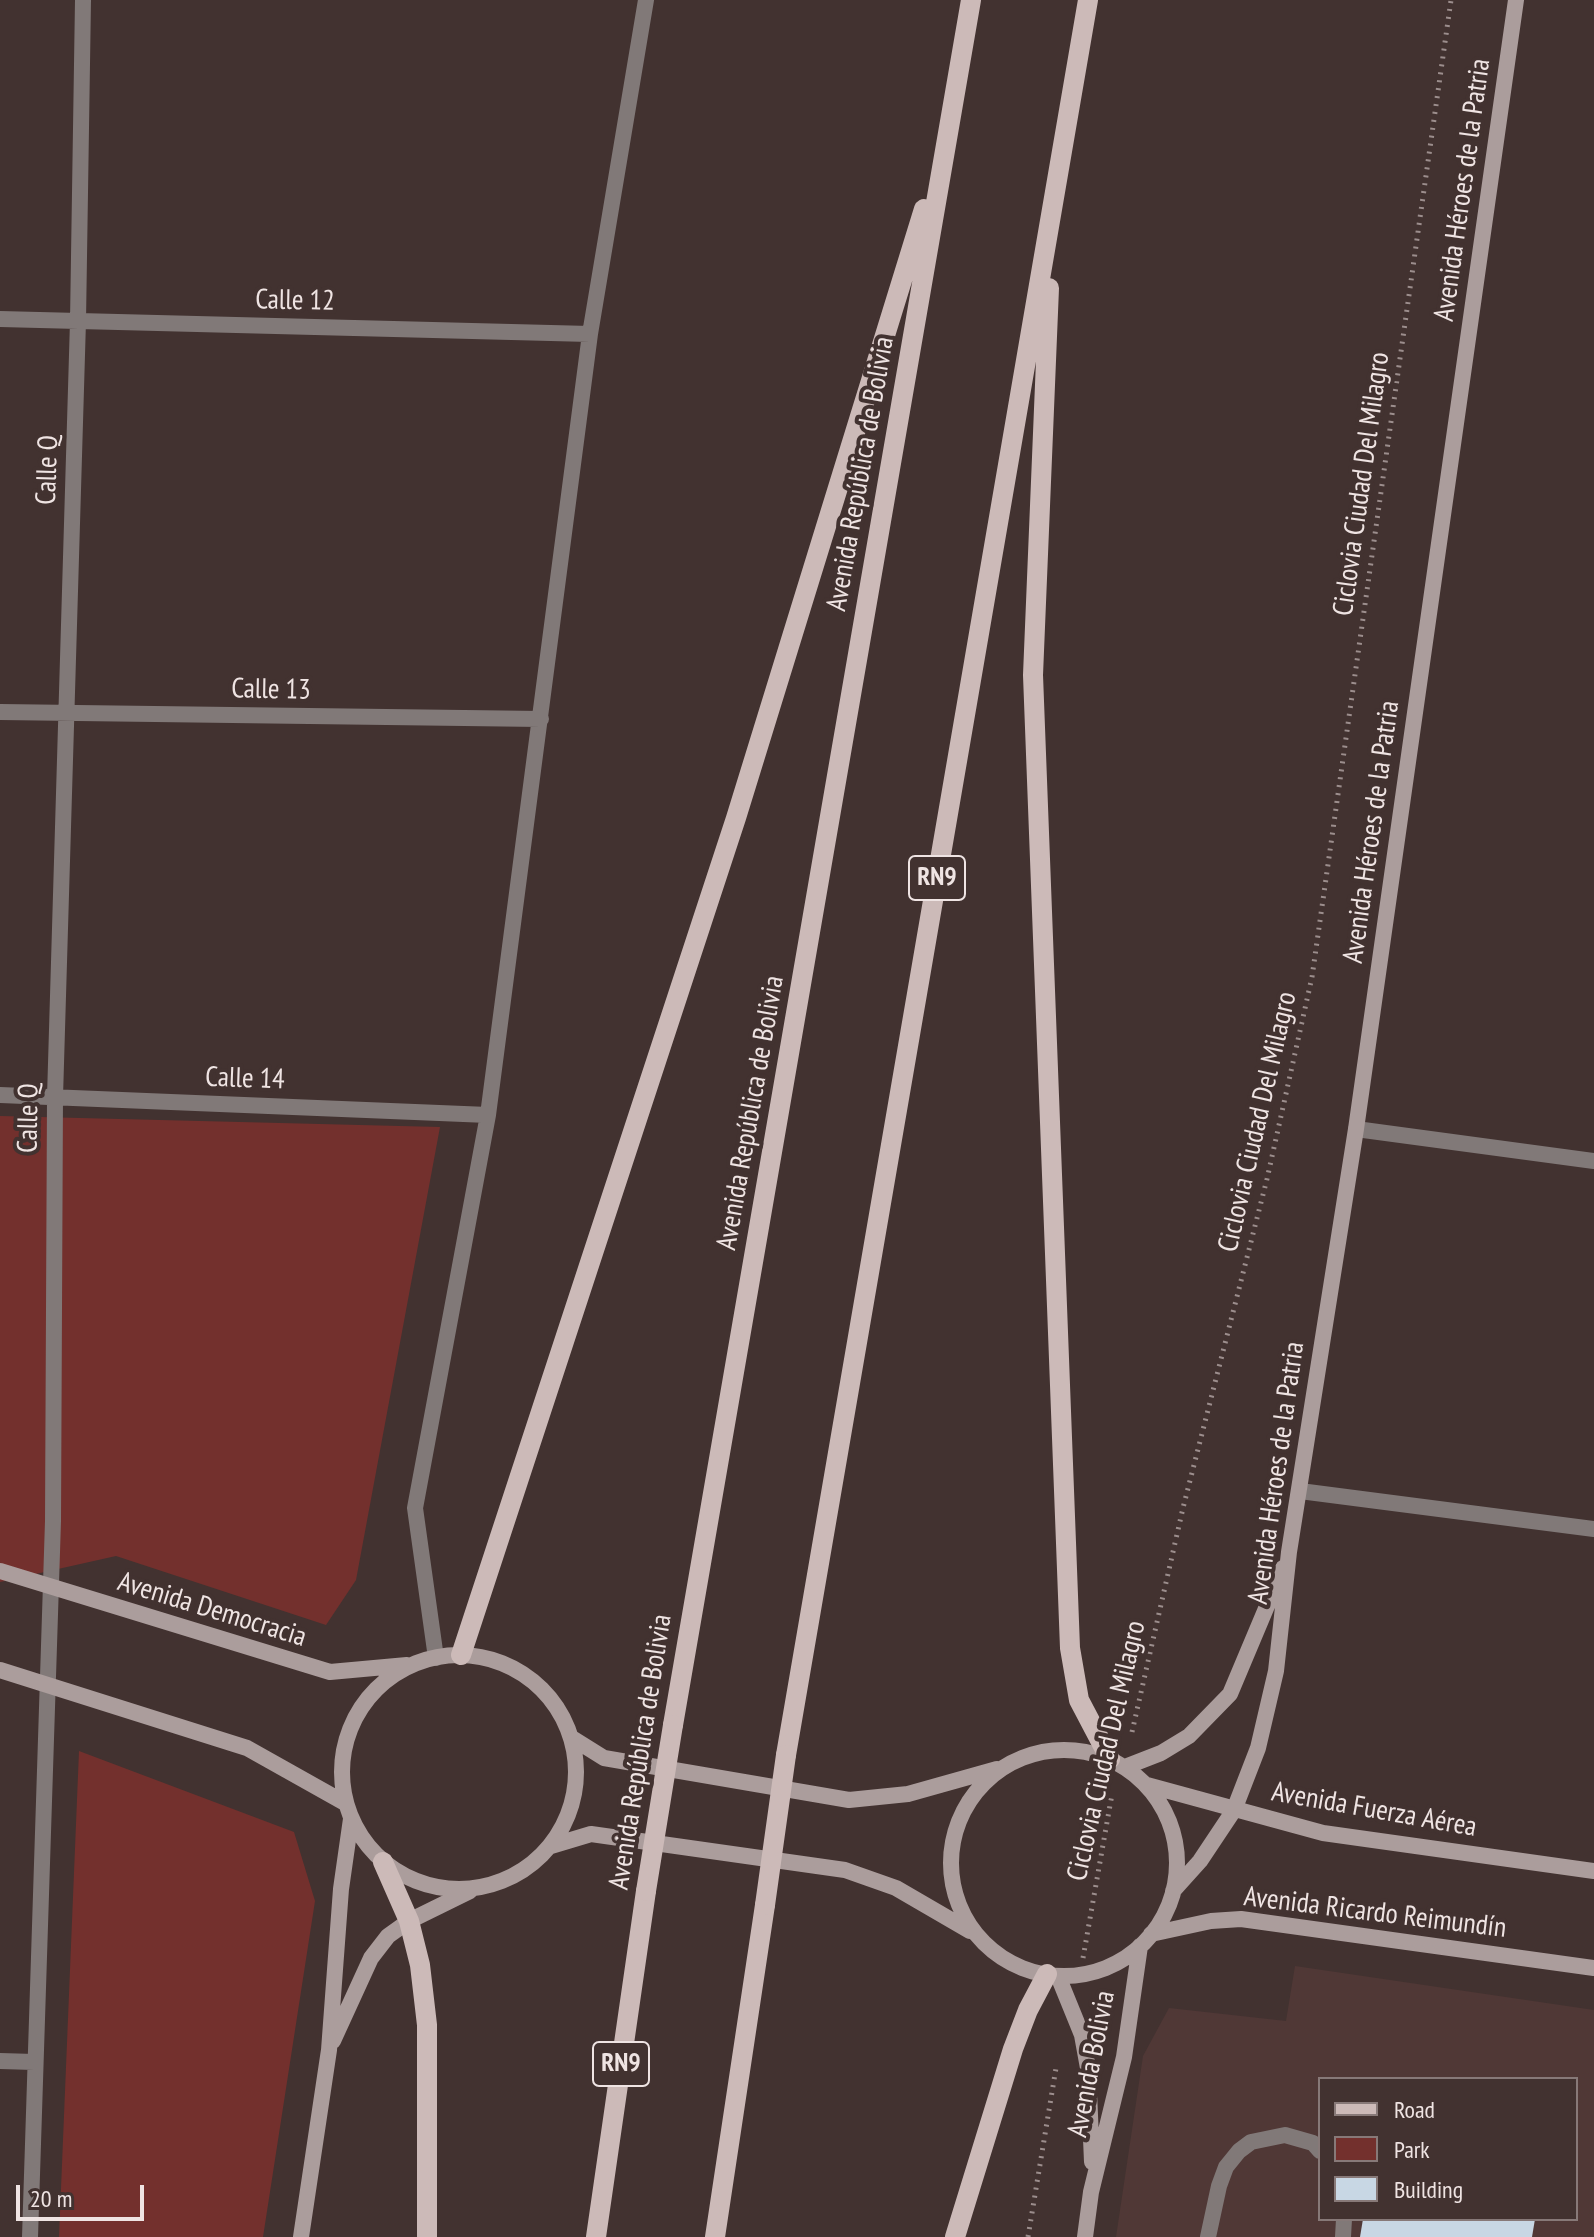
<!DOCTYPE html>
<html>
<head>
<meta charset="utf-8">
<style>
	body { margin:0 }
	#map { position:relative; width:1594px; height:2237px; overflow:hidden; background:#423230; font-family:"PT Sans Narrow",sans-serif }
	canvas { display:block }
	.legend { position:absolute; left:1318px; top:2077px; width:260px; height:144px; box-sizing:border-box; background:#423230; border:2px solid #877978; margin:0; padding:10px 14px; list-style:none; font-size:24px; color:#efe4e3 }
	.legend li { display:flex; align-items:center; gap:16px; height:40px }
	.legend b { width:40px; border:2px solid #877978 }
	.scale { position:absolute; left:16px; top:2185px; width:128px; height:36px; box-sizing:border-box; border:4px solid #efe4e3; border-top:0; padding-left:10px; font-size:24px; line-height:28px; white-space:nowrap; color:#efe4e3; -webkit-text-stroke:6px #423230; paint-order:stroke }
</style>
</head>
<body>
<div id="map">
<canvas width="1594" height="2237"></canvas>
<ul class="legend">
<li><b style="height:10px;background:#ccbab8"></b>Road</li>
<li><b style="height:22px;background:#73302d"></b>Park</li>
<li><b style="height:22px;background:#c8d7e4"></b>Building</li>
</ul>
<div class="scale">20 m</div>
</div>
<script>
const ctx = document.querySelector('canvas').getContext('2d');
ctx.lineJoin = 'round';
function fillPath(path, color) { ctx.fillStyle = color; ctx.fill(path, 'evenodd'); }
const poly = rows => new Path2D(rows.map(r => 'M' + r).join(''));
function strokePath(path, color, width, dash) { ctx.strokeStyle = color; ctx.lineWidth = width; ctx.lineCap = dash ? 'butt' : 'round'; ctx.setLineDash(dash || []); ctx.stroke(path); }
function label(font, color, halo, rows, align = 'center') {
  ctx.font = font + ' "PT Sans Narrow",sans-serif'; ctx.lineWidth = 8; ctx.setLineDash([]); ctx.textBaseline = 'middle'; ctx.strokeStyle = halo; ctx.fillStyle = color; for (const [text, x, y, turn = 0] of rows) {
    ctx.save(); ctx.translate(x, y); ctx.rotate((+turn || 0) * Math.PI / 180); ctx.textAlign = isNaN(turn) ? turn : align; if (halo) ctx.strokeText(text, 0, 0); ctx.fillText(text, 0, 0); ctx.restore();
  }
}
fillPath(poly([
	[1295,1966,1594,2010,1594,2237,1116,2237,1143,2056,1169,2008,1286,2021],
	[1320,2079,1576,2079,1576,2219,1320,2219]
]), '#503836');
fillPath(poly([
	[0,1116,440,1127,356,1580,326,1625,116,1556,0,1582],
	[79,1751,294,1832,315,1901,263,2237,59,2237]
]), '#73302d');
fillPath(poly([
	[1363,2219,1535,2219,1532,2237,1360,2237]
]), '#c8d7e4');
strokePath(poly([
	[1132,1732,1183,1508,1267,1179,1312,977,1451,0],
	[1083,1958,1112,1794],
	[1028,2237,1056,2068]
]), '#9c8e8d', 5, [2, 6]);
strokePath(poly([
	[0,319,590,334],
	[0,712,541,719],
	[0,1095,488,1115],
	[1356,1129,1594,1161],
	[1300,1491,1594,1529],
	[436,1658,415,1508,488,1115,590,334,646,0],
	[0,2061,34,2062],
	[30,2237,53,1521,55,1097,78,321,83,0],
	[1208,2237,1219,2186,1226,2167,1239,2151,1251,2142,1285,2135,1313,2143,1320,2151],
	[1343,2237,1344,2219]
]), '#817978', 16);
strokePath(poly([
	[0,1571,330,1672,407,1665],
	'342 1772a117 117 0 1 1 234 0a117 117 0 1 1-234 0Z',
	[0,1670,247,1748,345,1803],
	[572,1738,604,1758,849,1800,908,1794,997,1769],
	'951 1863a113 113 0 1 1 226 0a113 113 0 1 1-226 0Z',
	[1125,1767,1161,1753,1189,1736,1230,1694,1283,1568],
	[1147,1785,1323,1833,1594,1871],
	[551,1846,591,1834,845,1870,896,1888,970,1931],
	[1173,1891,1200,1861,1234,1810,1258,1748,1276,1671,1289,1552,1356,1129,1516,0],
	[1151,1934,1211,1921,1241,1919,1594,1968],
	[1058,1976,1082,2035,1088,2068,1092,2162],
	[333,2041,371,1958,388,1936,409,1921,470,1891],
	[301,2237,329,2050,341,1889,351,1819],
	[1085,2237,1091,2192,1124,2057,1140,1946]
]), '#ab9d9c', 16);
strokePath(poly([
	[1049,288,1033,675,1070,1648,1079,1700,1110,1759],
	[461,1655,736,818,924,209],
	[673,1725,971,0],
	[786,1755,1088,0],
	[383,1862,409,1921,420,1965,427,2025,427,2237],
	[596,2237,646,1891],
	[715,2237,765,1905],
	[955,2237,1013,2049,1028,2010,1047,1974]
]), '#ccbab8', 20);
strokePath(poly([
	[646,1891,673,1725],
	[765,1905,786,1755]
]), '#ccbab8', 20);
for (const [x, y, w] of [
	[937,878,56],
	[621,2064,56]
]) { const box = new Path2D(); box.roundRect(x - w / 2, y - 22, w, 44, 6); ctx.fillStyle = '#423230'; ctx.fill(box); strokePath(box, '#efe4e3', 2); }
label('bold 26px', '#efe4e3', null, [
	["RN9",937,878],
	["RN9",621,2064]
]);
label('28px', '#efe4e3', '#423230', [
	["Avenida Héroes de la Patria",1463,190,-82],
	["Calle 12",295,301,1],
	["Calle Q",48,470,-88],
	["Avenida República de Bolivia",861,474,-80],
	["Ciclovia Ciudad Del Milagro",1362,484,-82],
	["Calle 13",271,690,1],
	["Avenida Héroes de la Patria",1372,832,-82],
	["Calle 14",245,1079,2],
	["Avenida República de Bolivia",751,1113,-80],
	["Calle Q",29,1118,-89],
	["Ciclovia Ciudad Del Milagro",1258,1122,-77],
	["Avenida Héroes de la Patria",1277,1473,-82],
	["Avenida Democracia",212,1610,17],
	["Ciclovia Ciudad Del Milagro",1107,1751,-77],
	["Avenida República de Bolivia",641,1752,-81],
	["Avenida Fuerza Aérea",1374,1810,10],
	["Avenida Ricardo Reimundín",1375,1913,7],
	["Avenida Bolivia",1092,2064,-79]
]);
</script>
</body>
</html>
